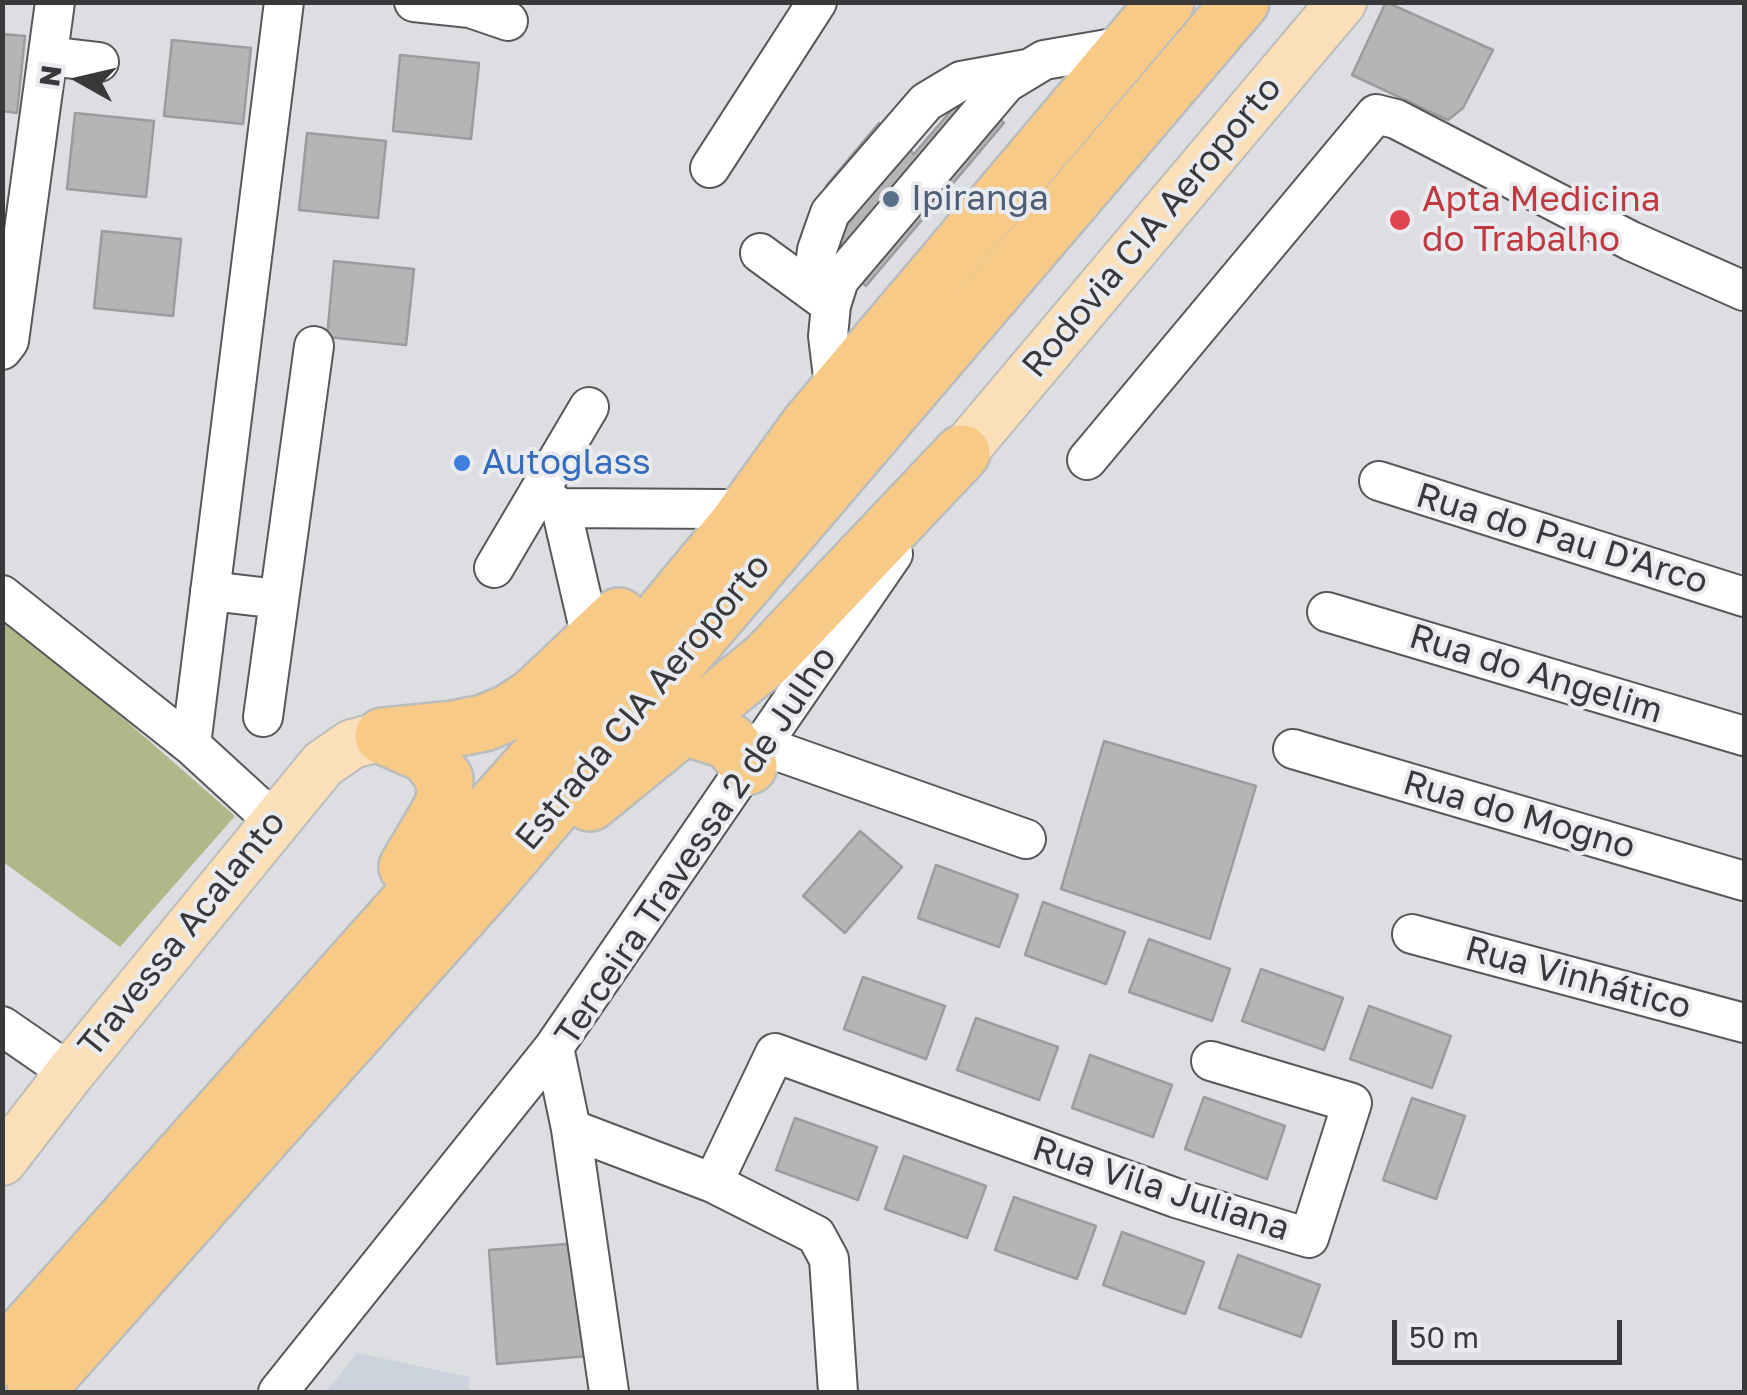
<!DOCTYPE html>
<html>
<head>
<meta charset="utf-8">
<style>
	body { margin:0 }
	#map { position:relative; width:1747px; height:1395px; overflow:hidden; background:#dcdee1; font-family:"Golos Text",sans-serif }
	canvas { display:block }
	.frame { position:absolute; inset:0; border:5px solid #38393a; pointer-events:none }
	.north { position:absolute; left:30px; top:30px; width:100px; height:100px; -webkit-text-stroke:8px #e9ebee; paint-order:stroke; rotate:278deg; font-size:28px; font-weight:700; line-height:40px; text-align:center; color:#38393a }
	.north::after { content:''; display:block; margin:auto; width:35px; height:45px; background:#38393a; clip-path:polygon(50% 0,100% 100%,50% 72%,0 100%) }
	.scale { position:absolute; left:1392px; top:1320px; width:230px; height:45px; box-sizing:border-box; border:5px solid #38393a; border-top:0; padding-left:12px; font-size:30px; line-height:35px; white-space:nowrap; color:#38393a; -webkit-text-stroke:8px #e9ebee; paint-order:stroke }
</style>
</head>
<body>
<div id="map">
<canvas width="1747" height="1395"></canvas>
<div class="frame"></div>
<div class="north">N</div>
<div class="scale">50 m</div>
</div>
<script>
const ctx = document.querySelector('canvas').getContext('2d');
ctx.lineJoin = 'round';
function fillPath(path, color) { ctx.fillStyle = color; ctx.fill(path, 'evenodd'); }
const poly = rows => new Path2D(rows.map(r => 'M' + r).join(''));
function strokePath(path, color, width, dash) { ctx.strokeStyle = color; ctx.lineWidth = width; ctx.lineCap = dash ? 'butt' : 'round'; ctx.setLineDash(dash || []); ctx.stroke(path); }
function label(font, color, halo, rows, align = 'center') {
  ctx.font = font + ' "Golos Text",sans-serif'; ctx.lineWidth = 8; ctx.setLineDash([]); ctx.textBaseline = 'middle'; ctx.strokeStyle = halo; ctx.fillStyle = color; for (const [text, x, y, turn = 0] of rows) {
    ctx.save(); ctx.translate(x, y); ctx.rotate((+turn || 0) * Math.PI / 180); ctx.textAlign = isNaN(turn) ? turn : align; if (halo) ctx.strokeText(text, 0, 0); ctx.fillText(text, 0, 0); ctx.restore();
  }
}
fillPath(poly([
	[357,1353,470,1377,468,1392,326,1392]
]), '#ccd3dc');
fillPath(poly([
	[3,619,28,635,235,816,120,947,3,862]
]), '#aeb888');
const building = poly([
	[1386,2,1493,50,1463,108,1448,120,1352,75,1386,2],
	[2,34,25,36,17,113,2,111,2,34],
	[172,40,251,48,243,124,164,116,172,40],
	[400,55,479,63,471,139,393,131,400,55],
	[967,92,1004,123,866,286,825,251,857,213,826,186,879,123,914,154,967,92],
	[75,113,154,121,146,197,67,189,75,113],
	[307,133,386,141,378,218,299,210,307,133],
	[102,231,181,239,173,316,94,308,102,231],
	[334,261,414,269,406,345,327,337,334,261],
	[1104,741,1256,786,1210,939,1061,889,1104,741],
	[860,831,902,867,845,933,803,896,860,831],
	[936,865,1018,895,999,947,918,918,936,865],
	[1043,902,1125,932,1106,984,1025,955,1043,902],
	[1149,939,1230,969,1212,1021,1129,992,1149,939],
	[1261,969,1343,998,1324,1050,1242,1021,1261,969],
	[863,977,945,1006,926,1059,844,1029,863,977],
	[1369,1006,1451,1036,1432,1088,1350,1059,1369,1006],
	[976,1018,1058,1047,1039,1100,957,1070,976,1018],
	[1090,1055,1172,1085,1153,1137,1072,1108,1090,1055],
	[1204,1097,1285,1126,1267,1179,1185,1149,1204,1097],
	[1412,1098,1465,1116,1436,1199,1383,1180,1412,1098],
	[795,1118,877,1147,858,1200,776,1170,795,1118],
	[904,1156,986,1186,967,1238,885,1209,904,1156],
	[1014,1197,1096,1226,1077,1279,995,1250,1014,1197],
	[1122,1232,1204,1262,1185,1314,1103,1285,1122,1232],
	[579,1243,588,1356,497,1364,489,1250,579,1243],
	[1238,1255,1320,1285,1301,1337,1219,1308,1238,1255]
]);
fillPath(building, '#b5b5b8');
strokePath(building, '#9c9c9f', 2.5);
const minor = poly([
	[414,2,470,8,471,2],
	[470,8,508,21],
	[48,56,99,62],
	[710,168,817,2],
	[760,253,827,302],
	[812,291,817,250,830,213,926,102,961,81,1027,69],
	[2,350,9,341,55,2],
	[835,393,828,336,831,305,839,280,1006,83,1044,60,1131,45],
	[1087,460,1376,114,1396,119,1631,241,1744,291],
	[1379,481,1744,597],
	[540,494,561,508,725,509],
	[561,508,592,642],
	[494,568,589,407],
	[210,591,279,599],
	[2,595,191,745,274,821],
	[1327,612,1744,736],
	[263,717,314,346],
	[191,745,284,2],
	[763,746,1026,839],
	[1293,749,1744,881],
	[1412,934,1744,1023],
	[2,1026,70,1073],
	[554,1047,571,1129,609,1392],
	[571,1129,713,1183,816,1235,829,1259,838,1392],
	[713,1183,775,1053,1176,1198,1309,1238,1352,1103,1211,1061],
	[278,1392,554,1047,893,554]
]);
const major = poly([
	[962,453,1342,2],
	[2,1161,70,1073,323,764,352,744,383,736]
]);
const highway = poly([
	[684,727,729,741,749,766],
	[383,736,427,755,445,779,444,804,407,867],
	[383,736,453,729,484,723,510,712,533,697,619,616],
	[590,803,767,659,962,453],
	[2,1358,629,655,736,526,808,426,1166,2],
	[35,1392,487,885,1241,2]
]);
strokePath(minor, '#56585a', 42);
strokePath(major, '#bbbcbc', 52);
strokePath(highway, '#bbbcbc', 60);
strokePath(minor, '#fff', 38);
strokePath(major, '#fadfb8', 48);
strokePath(highway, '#f7ca88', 55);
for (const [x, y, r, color] of [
	[891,199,10,"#5c6f8a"],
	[1400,220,12,"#e0444e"],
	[462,463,10,"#3f7fe0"]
]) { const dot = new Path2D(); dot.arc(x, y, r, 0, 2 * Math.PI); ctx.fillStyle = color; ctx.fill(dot); strokePath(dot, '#e9ebee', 4); }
label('35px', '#4e5e75', '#e9ebee', [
	["Ipiranga",911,199]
], 'left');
label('35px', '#be3a42', '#e9ebee', [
	["Apta Medicina",1422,200],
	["do Trabalho",1422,240]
], 'left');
label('35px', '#38393a', '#e9ebee', [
	["Rodovia CIA Aeroporto",1152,227,-50],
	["Rua do Pau D'Arco",1562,539,17],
	["Rua do Angelim",1536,674,17],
	["Estrada CIA Aeroporto",643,702,-50],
	["Rua do Mogno",1519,815,16],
	["Terceira Travessa 2 de Julho",696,846,-56],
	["Travessa Acalanto",182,934,-51],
	["Rua Vinhático",1578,978,15],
	["Rua Vila Juliana",1161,1189,18]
]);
label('35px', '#366cbe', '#e9ebee', [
	["Autoglass",482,463]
], 'left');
</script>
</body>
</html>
